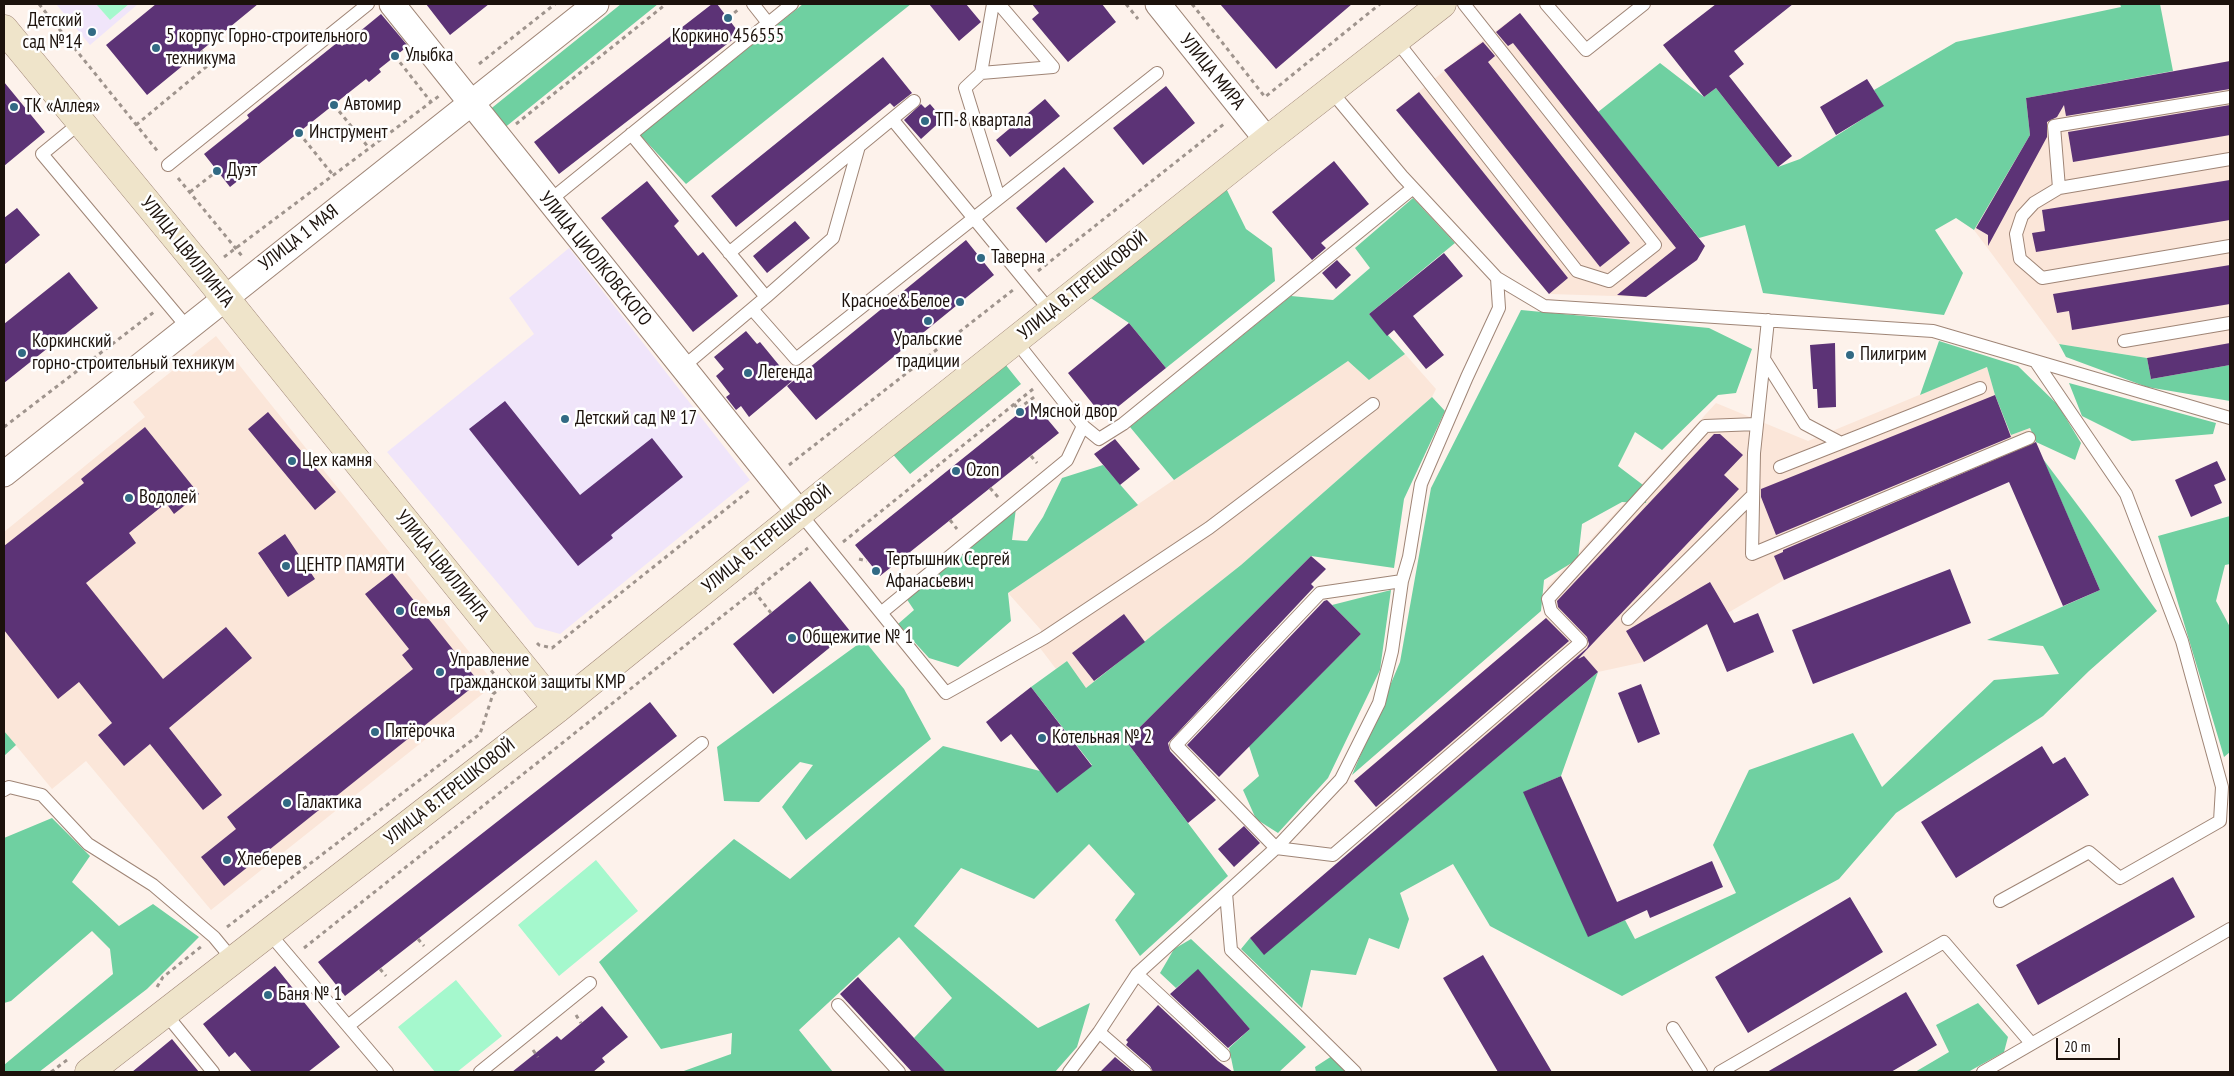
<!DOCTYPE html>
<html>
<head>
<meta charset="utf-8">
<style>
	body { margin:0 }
	#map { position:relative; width:2234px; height:1076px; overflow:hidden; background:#fdf2eb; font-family:"PT Sans Narrow",sans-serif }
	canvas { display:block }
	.frame { position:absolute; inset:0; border:5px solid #1c120c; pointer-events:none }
	.scale { position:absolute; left:2056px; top:1038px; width:64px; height:22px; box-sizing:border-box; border:2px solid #1c120c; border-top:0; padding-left:6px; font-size:15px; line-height:18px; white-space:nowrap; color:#1c120c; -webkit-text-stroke:4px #fff; paint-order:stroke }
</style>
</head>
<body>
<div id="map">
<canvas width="2234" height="1076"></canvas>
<div class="frame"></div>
<div class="scale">20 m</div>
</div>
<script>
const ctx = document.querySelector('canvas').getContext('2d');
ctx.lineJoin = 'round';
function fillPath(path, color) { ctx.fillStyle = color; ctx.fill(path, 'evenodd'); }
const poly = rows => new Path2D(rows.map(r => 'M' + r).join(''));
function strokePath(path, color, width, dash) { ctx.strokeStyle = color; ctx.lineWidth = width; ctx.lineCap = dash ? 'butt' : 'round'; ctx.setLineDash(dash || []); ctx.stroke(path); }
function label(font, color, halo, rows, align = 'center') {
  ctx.font = font + ' "PT Sans Narrow",sans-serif'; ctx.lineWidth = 5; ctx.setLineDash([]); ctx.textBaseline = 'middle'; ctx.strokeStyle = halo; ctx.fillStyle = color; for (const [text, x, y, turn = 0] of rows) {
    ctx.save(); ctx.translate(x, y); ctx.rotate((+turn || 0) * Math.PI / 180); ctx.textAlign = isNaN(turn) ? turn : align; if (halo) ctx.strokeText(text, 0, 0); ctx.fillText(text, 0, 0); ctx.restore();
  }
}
fillPath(poly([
	[1520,13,1705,246,1697,260,1646,297,1549,294,1396,110,1475,46],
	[2230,61,2230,365,2151,379,2147,358,2059,344,1974,230,2030,135,2026,98],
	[216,336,495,684,211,910,86,761,52,789,4,731,4,532,145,417,133,402],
	[1405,354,1436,389,1432,397,1241,565,1085,689,1067,661,1056,669,1040,648,1041,630,1008,593,1348,361,1369,380],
	[1987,367,1995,395,2011,435,2030,428,2043,459,2006,475,2009,482,1784,580,1644,662,1598,672,1264,955,1250,938,1389,820,1354,781,1546,618,1547,587,1716,403,1808,441]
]), '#fbe6d9');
fillPath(poly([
	[56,4,96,4,110,20,129,4,138,4,90,45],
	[569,248,750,480,560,634,535,627,387,452,534,334,509,298]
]), '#f0e5fa');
fillPath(poly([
	[96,4,129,4,110,20],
	[596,860,638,911,559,976,518,925],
	[456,980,502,1036,457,1072,435,1072,398,1027]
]), '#a5f8cd');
fillPath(poly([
	[621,4,658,4,503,129,488,111],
	[803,4,911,4,686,184,640,135],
	[2120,4,2160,4,2173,71,2026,98,2030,135,1974,230,1956,218,1935,230,1963,273,1944,315,1763,293,1745,225,1699,238,1598,112,1660,63,1704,97,1716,88,1778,167,1800,159,1883,106,1874,90,1956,42,2121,7],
	[1224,184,1246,229,1272,248,1275,281,1166,368,1129,323,1086,295],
	[1413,198,1455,243,1369,314,1405,354,1369,380,1348,361,1174,480,1130,427,1291,296,1333,300,1370,268,1355,248],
	[1521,310,1709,328,1752,349,1736,393,1718,395,1662,450,1635,432,1618,466,1647,488,1646,503,1622,502,1582,524,1578,559,1544,580,1541,611,1352,775,1400,662,1431,488],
	[1939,341,2018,366,2058,405,2081,443,2075,460,2036,442,2030,428,2011,435,1995,395,1987,367,1920,395],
	[2059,344,2147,358,2151,379,2230,365,2230,401,2147,387,2066,357],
	[1001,359,1021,384,910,474,890,451],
	[2069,383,2216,423,2213,434,2132,441,2082,416],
	[1432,397,1445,411,1404,499,1394,568,1311,556,1126,741,1228,876,1140,956,1115,920,1135,894,1089,844,1034,899,961,868,914,926,1038,1028,1090,1003,1077,1047,1055,1072,946,1072,914,1038,952,998,899,937,799,1030,833,1072,681,1072,731,1054,732,1033,661,1049,599,962,734,839,790,879,943,746,1040,771,1057,792,1092,765,1031,687,1067,661,1086,688,1241,565],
	[2043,459,2157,611,2089,671,2043,716,1896,813,1839,879,1622,996,1490,926,1453,864,1400,893,1409,919,1399,949,1369,938,1356,975,1311,970,1302,1008,1241,949,1250,938,1264,954,1598,672,1561,776,1524,792,1588,936,1625,920,1635,939,1736,893,1713,845,1749,770,1853,733,1882,787,1994,680,2059,674,2043,646,1987,640,2100,590],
	[1103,465,1138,505,1008,593,1011,621,958,667,929,658,898,624,914,610,906,598,1016,508,1012,540,1027,541,1043,517,1062,478],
	[2230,516,2230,564,2225,565,2216,601,2230,627,2230,752,2224,757,2158,536],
	[1391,590,1380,670,1328,778,1278,833,1256,819,1243,790,1259,776,1249,746,1361,634,1332,605],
	[864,640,904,689,931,739,806,840,782,807,813,765,800,762,759,802,724,801,717,747],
	[4,731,16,745,4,756],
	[52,818,90,856,72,882,119,926,153,904,199,937,147,989,39,1072,4,1072,4,1065,113,974,110,949,92,931,11,1001,4,1003,4,838],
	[1191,939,1306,1047,1279,1072,1234,1072,1229,1048,1250,1029,1198,970,1176,988,1160,973,1174,949],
	[1978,1003,2008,1037,2004,1052,1968,1072,1915,1072,1949,1052,1936,1025],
	[1332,1056,1346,1072,1316,1072,1315,1067]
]), '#6fd0a1');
fillPath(poly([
	[156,4,258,4,147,95,106,45],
	[426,4,489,4,450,35],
	[712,4,717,4,740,34,559,174,534,142],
	[929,4,966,4,981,22,959,41],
	[1032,4,1102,4,1116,22,1068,62,1032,19,1039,13],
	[1220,4,1352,4,1276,69],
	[1716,4,1793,4,1734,51,1744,64,1729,76,1792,156,1778,167,1716,88,1704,97,1663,45],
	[1520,13,1705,246,1697,260,1646,297,1617,295,1676,248,1513,43,1508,46,1496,32],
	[381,14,408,46,379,69,381,72,369,82,366,79,230,187,204,154,249,118,247,115,338,42,342,46],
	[1483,42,1495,56,1488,62,1630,243,1600,267,1444,70],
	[883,57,912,93,894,107,890,103,736,227,711,196],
	[2230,61,2230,89,2066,116,2064,105,2057,117,2047,122,2047,137,1988,246,1988,235,1976,228,2030,135,2026,98],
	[1867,79,1884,106,1836,135,1820,107],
	[4,82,45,132,4,166],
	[1166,86,1195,123,1143,165,1113,128],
	[1419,92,1568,278,1549,294,1396,110],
	[1045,99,1060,116,1010,157,996,140],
	[921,104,925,108,930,104,943,119,921,139,904,120],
	[2230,105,2230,135,2073,162,2068,132],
	[1334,161,1369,204,1321,243,1326,248,1312,260,1272,212],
	[1064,167,1094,202,1046,243,1016,208],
	[2230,180,2230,220,2036,252,2032,233,2045,231,2042,210],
	[647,181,679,221,674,226,698,256,703,252,738,296,693,332,601,218],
	[17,208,40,235,4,265,4,218],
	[795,221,810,238,767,273,753,256],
	[966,240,994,275,816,420,787,386],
	[1444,253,1463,276,1413,316,1444,355,1426,369,1394,330,1387,336,1369,314],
	[1337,260,1351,275,1336,289,1322,273],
	[2230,265,2230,304,2072,330,2069,311,2057,313,2053,294],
	[69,272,98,308,4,383,4,324],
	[1129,323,1166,368,1104,418,1068,373],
	[746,331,757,344,760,342,792,381,749,417,741,406,736,410,726,397,730,394,716,376,724,369,714,357],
	[1835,343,1836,407,1818,408,1817,389,1813,389,1810,345],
	[2230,343,2230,365,2151,379,2147,358],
	[1995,395,2011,437,1776,535,1761,497,1761,489],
	[505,401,580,495,652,438,683,477,611,535,613,538,578,566,469,429],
	[1033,402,1059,433,880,576,855,545],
	[268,412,336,492,315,510,248,429],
	[145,427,199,494,174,514,166,503,129,533,136,543,86,583,163,679,226,627,252,658,169,728,222,795,203,810,150,744,124,766,98,735,112,723,79,682,58,699,4,630,4,546,84,483,81,479],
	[1714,434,1720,434,1743,455,1724,475,1739,489,1578,659,1584,656,1598,672,1264,955,1250,938,1587,648,1589,644,1587,637,1558,607,1557,601],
	[1115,439,1140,469,1120,485,1094,454],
	[2036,442,2100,590,2063,606,2009,482,1784,580,1774,556,1783,552,1783,550],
	[2217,461,2226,480,2214,485,2222,503,2191,517,2175,480],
	[285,534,315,579,288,597,258,553],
	[1311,556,1326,569,1311,584,1314,587,1168,743,1170,751,1216,800,1188,823,1126,741],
	[1950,569,1971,623,1813,684,1792,630],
	[392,573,479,682,224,886,201,857,236,829,227,817,413,669,402,655,409,649,365,594],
	[810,581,850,631,773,694,733,644],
	[1710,582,1734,623,1758,613,1774,652,1727,672,1707,624,1644,662,1626,631],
	[1327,600,1361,634,1219,777,1187,745,1324,601],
	[1124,614,1145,642,1094,681,1072,653],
	[1546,618,1569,641,1376,807,1354,781],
	[1641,684,1660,734,1638,743,1618,693],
	[1031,687,1092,766,1057,793,1011,734,1001,742,986,722],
	[650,702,677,736,345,996,318,962],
	[2042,746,2053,764,2065,757,2089,795,1956,878,1921,822],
	[1561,776,1617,902,1712,861,1723,887,1650,918,1647,910,1588,937,1523,792],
	[1244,826,1260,843,1234,867,1218,849],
	[2173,877,2195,917,2038,1005,2016,965],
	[1850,897,1883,952,1748,1033,1715,977],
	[1483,955,1552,1072,1498,1072,1443,978],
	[275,966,340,1047,308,1072,252,1072,235,1052,229,1057,203,1024],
	[1198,969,1250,1029,1228,1048,1170,994],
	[858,977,914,1038,946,1072,912,1072,840,994],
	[1906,992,1937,1045,1891,1072,1767,1072],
	[1158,1005,1218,1061,1233,1072,1153,1072,1150,1066,1126,1045,1128,1042,1126,1040],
	[602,1006,628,1037,602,1058,605,1062,593,1072,512,1072,557,1036,561,1040],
	[172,1039,199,1072,132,1072],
	[1115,1057,1133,1072,1100,1072]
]), '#5c3376');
const lane = poly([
	[753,4,768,23],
	[1546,4,1586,50,1644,4],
	[1396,40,1577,271,1609,281,1655,245,1464,4],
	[981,73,993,4],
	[1331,91,1402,176,1497,278,1499,308,1467,377,1421,484,1409,557,1402,581,1320,593,1176,745,1276,848,1341,779,1379,703,1392,651,1402,581],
	[2230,97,2054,126,2059,188,2034,203,2022,216,2016,234,2020,259,2042,278,2230,246],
	[892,119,1051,312],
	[81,122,42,154,187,327],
	[631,134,766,297,683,367],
	[168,165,368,4],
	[2059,188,2230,159],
	[999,198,965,88,981,73,1053,67,999,4],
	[549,201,792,4],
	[729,253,914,101],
	[1497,278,1544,306,1933,331,2230,418],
	[766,297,833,238,859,146],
	[752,309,796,359,1157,73],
	[1768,320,1754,453,1752,554,2029,438],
	[2124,341,2230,323],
	[1764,359,1805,424,1841,443,1980,388],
	[1083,426,1099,439,1123,424,1413,188],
	[1780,467,1841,443],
	[799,512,946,693,1044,638,1209,528,1373,404],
	[881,613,1067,460,1083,426,1015,340],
	[1628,619,1753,495],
	[4,790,9,787,42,795,88,844,153,885,214,937,233,960],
	[1226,893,1231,950,1355,1072],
	[2000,901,2089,852,2120,878,2220,821,2222,787,2182,641,2126,494,2036,362],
	[269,933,387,1072],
	[1137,974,1099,1032,1145,1072],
	[838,1005,899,1072],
	[165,1013,213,1072],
	[348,1026,702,743],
	[1673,1028,1701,1072],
	[1224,1055,1137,974,1276,848,1333,855,1581,642,1551,611,1548,599,1705,426,1757,424],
	[480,1072,590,983],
	[1069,1072,1099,1032],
	[1720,1072,1944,942,2031,1043],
	[1983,1072,2230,929]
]);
const street = poly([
	[392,4,799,512],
	[1158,4,1267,140],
	[4,474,596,4]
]);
const secondary = poly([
	[4,29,205,273,557,709],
	[89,1072,557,709,895,436,1267,140,1442,4]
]);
strokePath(lane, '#9f8576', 14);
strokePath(street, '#9f8576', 27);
strokePath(secondary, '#9f8576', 29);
strokePath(poly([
	[39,4,159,153],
	[1126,4,1138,19],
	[1192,4,1265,97,1380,4],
	[728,18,739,9],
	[395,56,431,102],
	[479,64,555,4],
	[334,105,369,148],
	[516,124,666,4],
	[136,125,212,62,201,51],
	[299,133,333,175],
	[178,178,242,256],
	[190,192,217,171],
	[224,257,439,96],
	[1038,271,1224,124],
	[1014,404,1020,412],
	[1018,409,1037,395],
	[4,427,154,312],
	[1031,456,1037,463],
	[789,465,1013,290],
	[990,488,998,497],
	[950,520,957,529],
	[843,542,1033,389],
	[909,553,917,562],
	[859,559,867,561],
	[754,591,771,613],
	[537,643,539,645,552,648,751,489],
	[481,658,504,686],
	[227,927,480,734,493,694,506,684],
	[418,939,424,946],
	[304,948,808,548],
	[380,969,386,976],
	[157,987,163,977,202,946],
	[576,1015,581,1023],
	[533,1050,538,1057],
	[51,1072,67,1060]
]), '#9f948d', 3, [4, 4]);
strokePath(lane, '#fff', 12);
strokePath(street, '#fff', 25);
strokePath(secondary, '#efe4ca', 28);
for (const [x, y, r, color] of [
	[728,18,5,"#326a84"],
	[92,32,5,"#326a84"],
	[156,48,5,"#326a84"],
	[395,56,5,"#326a84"],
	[334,105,5,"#326a84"],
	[14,107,5,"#326a84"],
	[925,121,5,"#326a84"],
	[299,133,5,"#326a84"],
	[217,171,5,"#326a84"],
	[981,258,5,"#326a84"],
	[960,302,5,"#326a84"],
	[928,321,5,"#326a84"],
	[22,353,5,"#326a84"],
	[1850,355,5,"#326a84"],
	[748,373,5,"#326a84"],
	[1020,412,5,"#326a84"],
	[565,419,5,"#326a84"],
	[292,461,5,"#326a84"],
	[956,471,5,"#326a84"],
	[129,498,5,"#326a84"],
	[286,566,5,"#326a84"],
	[876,571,5,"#326a84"],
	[400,611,5,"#326a84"],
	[792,638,5,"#326a84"],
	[440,672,5,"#326a84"],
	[375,732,5,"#326a84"],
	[1042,738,5,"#326a84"],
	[287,803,5,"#326a84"],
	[227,860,5,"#326a84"],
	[268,995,5,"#326a84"]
]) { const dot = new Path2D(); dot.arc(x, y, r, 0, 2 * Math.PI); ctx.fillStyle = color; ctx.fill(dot); strokePath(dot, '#fff', 2); }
label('19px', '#1c120c', '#fff', [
	["Детский",82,21,"right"],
	["сад №14",82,43,"right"],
	["5 корпус Горно-строительного",166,37],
	["техникума",166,59],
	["Коркино 456555",728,37,"center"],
	["Улыбка",405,56],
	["Автомир",344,105],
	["ТК «Аллея»",24,107],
	["ТП-8 квартала",935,121],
	["Инструмент",309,133],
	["Дуэт",227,171],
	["Таверна",991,258],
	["Красное&Белое",950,302,"right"],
	["Уральские",928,340,"center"],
	["традиции",928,362,"center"],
	["Коркинский",32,342],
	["горно-строительный техникум",32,364],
	["Пилигрим",1860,355],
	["Легенда",758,373],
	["Мясной двор",1030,412],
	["Детский сад № 17",575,419],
	["Цех камня",302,461],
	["Ozon",966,471],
	["Водолей",139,498],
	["Тертышник Сергей",886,560],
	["Афанасьевич",886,582],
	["ЦЕНТР ПАМЯТИ",296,566],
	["Семья",410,611],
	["Общежитие № 1",802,638],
	["Управление",450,661],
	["гражданской защиты КМР",450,683],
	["Пятёрочка",385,732],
	["Котельная № 2",1052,738],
	["Галактика",297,803],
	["Хлеберев",237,860],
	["Баня № 1",278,995]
], 'left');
label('19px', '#1c120c', '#fff', [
	["УЛИЦА МИРА",1212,72,51],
	["УЛИЦА 1 МАЯ",299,238,-38],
	["УЛИЦА ЦВИЛЛИНГА",187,252,51],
	["УЛИЦА ЦИОЛКОВСКОГО",595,259,51],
	["УЛИЦА В.ТЕРЕШКОВОЙ",1083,286,-39],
	["УЛИЦА В.ТЕРЕШКОВОЙ",767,539,-39],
	["УЛИЦА ЦВИЛЛИНГА",442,566,51],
	["УЛИЦА В.ТЕРЕШКОВОЙ",450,792,-38]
]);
</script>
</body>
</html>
